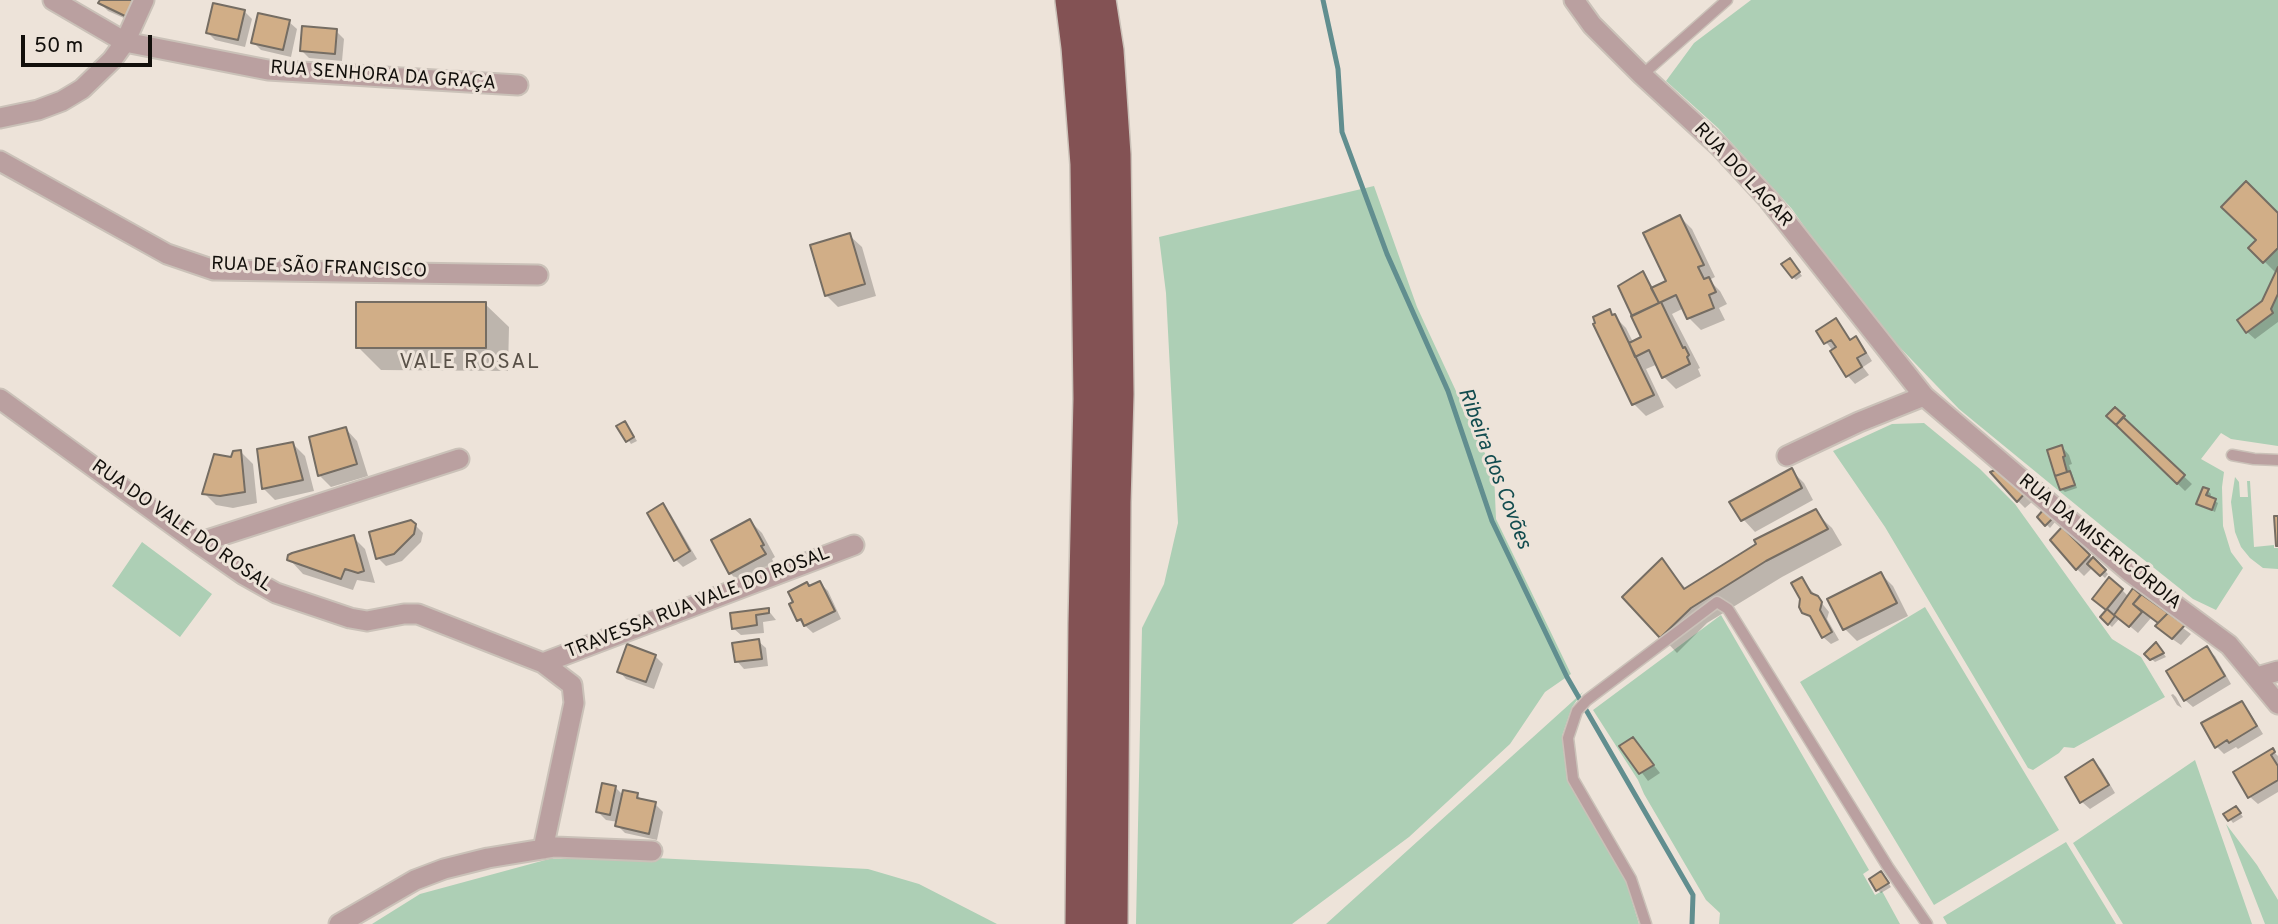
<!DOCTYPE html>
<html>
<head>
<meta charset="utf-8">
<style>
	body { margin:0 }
	#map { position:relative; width:2278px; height:924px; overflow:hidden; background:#ede3d9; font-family:Overpass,sans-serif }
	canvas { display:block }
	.scale { position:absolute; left:21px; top:35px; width:131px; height:32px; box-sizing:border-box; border:4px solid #120f0b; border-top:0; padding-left:9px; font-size:21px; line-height:24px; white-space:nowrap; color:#120f0b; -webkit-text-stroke:5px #ede3d9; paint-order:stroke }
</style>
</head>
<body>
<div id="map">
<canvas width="2278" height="924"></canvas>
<div class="scale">50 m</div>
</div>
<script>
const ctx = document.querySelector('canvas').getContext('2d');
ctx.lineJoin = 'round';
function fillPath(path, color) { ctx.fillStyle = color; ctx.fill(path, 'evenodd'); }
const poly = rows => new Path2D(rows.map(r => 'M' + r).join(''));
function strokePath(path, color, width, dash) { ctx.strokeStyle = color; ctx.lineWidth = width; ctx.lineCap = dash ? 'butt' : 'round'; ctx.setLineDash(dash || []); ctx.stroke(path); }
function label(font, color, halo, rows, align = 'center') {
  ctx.font = font + ' Overpass,sans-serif'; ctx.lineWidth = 6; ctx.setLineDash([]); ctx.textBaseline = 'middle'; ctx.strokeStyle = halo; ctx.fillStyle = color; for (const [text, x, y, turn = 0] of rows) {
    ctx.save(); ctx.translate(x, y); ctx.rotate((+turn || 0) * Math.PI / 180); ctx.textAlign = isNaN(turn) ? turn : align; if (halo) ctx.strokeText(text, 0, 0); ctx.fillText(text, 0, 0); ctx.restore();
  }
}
fillPath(poly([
	[1751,0,2278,0,2278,446,2231,439,2221,433,2201,459,2224,472,2222,487,2223,526,2231,552,2243,568,2216,610,2193,599,2114,536,1959,409,1887,334,1829,262,1792,209,1718,128,1666,81,1694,43],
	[1374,186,1417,307,1494,473,1496,519,1571,674,1545,692,1510,744,1409,837,1292,924,1136,924,1142,628,1164,584,1178,523,1166,293,1159,237],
	[1924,423,1980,469,2015,504,2112,639,2141,657,2165,697,2074,748,2064,747,2059,753,2033,770,2028,768,1885,527,1833,451,1892,424],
	[2235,477,2239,482,2240,497,2248,497,2247,481,2250,481,2254,547,2274,545,2274,548,2278,548,2278,569,2263,568,2250,558,2241,547,2235,532,2231,502],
	[142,542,212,594,180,637,112,586],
	[1925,607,2059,830,1934,905,1800,682],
	[1721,615,1869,870,1863,874,1875,895,1882,891,1900,924,1719,924,1720,913,1706,900,1644,794,1638,780,1593,710],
	[1583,692,1572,707,1562,736,1567,780,1626,881,1639,924,1326,924],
	[2195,760,2252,924,2123,924,2073,843],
	[2226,824,2257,865,2278,900,2278,924,2265,924],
	[2066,842,2116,924,1947,924,1943,917],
	[656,858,868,869,919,884,997,924,372,924,420,894,549,859]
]), '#adcfb5');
fillPath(poly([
	[102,0,136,0,135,23,108,11,100,3],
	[244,11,252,19,245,47,215,40,207,32],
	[289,22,297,29,291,57,261,50,253,42],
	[336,31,344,39,342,61,309,58,301,50],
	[2278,215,2278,322,2255,339,2247,332,2277,274,2251,248],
	[1680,217,1692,229,1715,277,1709,280,1720,291,1727,304,1719,308,1725,320,1701,330,1689,318,1684,308,1672,314,1700,368,1698,369,1701,376,1676,389,1664,377,1658,364,1646,369,1664,407,1646,416,1634,404,1609,311,1626,328,1633,342,1643,337,1643,273,1654,289,1669,282],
	[849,235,862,247,876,296,838,307,826,295],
	[1793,263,1802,276,1796,280,1793,277],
	[485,304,509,327,508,371,381,370,358,347],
	[1836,321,1851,341,1855,338,1863,346,1872,361,1863,367,1869,375,1855,384,1848,376,1833,351,1818,332],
	[2108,416,2126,422,2192,484,2185,491],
	[619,426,628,426,637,441,631,444],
	[345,428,357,441,368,476,331,487,319,475],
	[293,444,305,456,314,491,275,500,263,488],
	[2062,447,2069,455,2072,464,2069,465,2077,488,2065,492,2061,489,2049,451],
	[241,452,253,464,257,503,233,508,216,505,204,493],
	[1792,471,1804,483,1813,500,1755,532,1743,519],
	[1998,471,2033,501,2025,508,2018,501],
	[2208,491,2211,494,2210,498,2218,503,2215,512,2198,503],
	[663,506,670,513,697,559,683,567,675,559],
	[1815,512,1832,528,1842,545,1782,577,1707,623,1677,653,1624,597,1662,561,1687,590],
	[2044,512,2055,522,2050,528,2039,517],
	[750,521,762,533,775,557,772,559,776,567,742,585,730,573],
	[415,525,423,533,421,542,402,561,386,566,378,558],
	[2062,529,2108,574,2105,578,2093,567,2084,576,2077,569],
	[353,537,365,549,375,583,357,580,353,590,303,574,291,561],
	[1881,574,1893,586,1908,616,1857,641,1845,629,1830,599],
	[1802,579,1829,612,1827,619,1839,640,1831,644,1823,637,1815,622,1804,612],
	[820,583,828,591,841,619,813,633,799,620,810,588],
	[2122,590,2129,597,2133,591,2191,634,2181,645,2165,634,2157,626,2159,624,2151,618,2138,633,2120,618,2112,627,2102,617,2108,611,2094,599],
	[768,610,776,620,763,622,764,633,741,635,733,628,732,615],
	[758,641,766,648,768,666,744,669,737,661],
	[2159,647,2166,657,2155,662,2146,654],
	[2207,649,2215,656,2231,684,2193,707,2185,700],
	[655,656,663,664,654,689,626,679,619,671],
	[2173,694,2176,697,2182,708,2177,705,2171,695],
	[2241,703,2249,711,2263,734,2238,749,2236,747,2224,754,2217,747],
	[1633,739,1660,773,1648,781,1622,746],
	[2272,750,2278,756,2278,792,2258,804,2250,797],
	[2093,762,2101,769,2115,793,2090,809,2082,802],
	[615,787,624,796,637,795,643,801,655,804,663,812,657,840,625,833,617,825,618,822,606,820,598,812],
	[2239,811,2243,817,2233,823,2226,814],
	[1884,876,1891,887,1881,893,1878,890]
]), '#0003');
strokePath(poly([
	[1323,0,1338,69,1342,132,1387,254,1448,391,1492,521,1567,677,1693,895,1692,924]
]), '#618e8f', 5);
const building = poly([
	[100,0,137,0,127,17,98,3,100,0],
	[213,3,245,10,238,40,206,33,213,3],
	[258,13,290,20,283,50,251,43,258,13],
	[302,26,337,29,335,54,300,51,302,26],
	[2246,181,2278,213,2278,248,2263,263,2248,248,2256,240,2221,207,2246,181],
	[1680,215,1704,265,1698,267,1704,279,1709,277,1716,292,1709,295,1714,308,1687,319,1676,295,1659,303,1651,288,1666,281,1643,233,1680,215],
	[850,233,865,284,825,296,810,245,850,233],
	[1790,258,1800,272,1792,278,1781,264,1790,258],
	[2278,267,2278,294,2271,309,2273,313,2246,333,2237,320,2262,301,2278,267],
	[1643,271,1659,303,1632,316,1618,286,1643,271],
	[356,302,486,302,486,348,356,348,356,302],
	[1661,302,1683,348,1685,347,1689,355,1687,357,1690,364,1662,378,1649,350,1635,357,1629,343,1641,337,1631,316,1661,302],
	[1610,309,1612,315,1615,314,1654,395,1632,405,1593,324,1595,323,1593,317,1610,309],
	[1836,318,1850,340,1856,336,1866,353,1857,358,1862,367,1846,377,1830,351,1836,347,1831,340,1824,344,1816,331,1836,318],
	[2115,407,2125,416,2116,425,2106,416,2115,407],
	[2123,417,2185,475,2177,484,2116,425,2123,417],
	[625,421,634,437,626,442,616,426,625,421],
	[346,427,357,464,318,476,309,437,346,427],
	[293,442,303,480,262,489,257,449,293,442],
	[2062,445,2065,456,2063,457,2067,472,2055,476,2047,450,2062,445],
	[241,450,245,492,220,496,202,494,214,454,231,457,233,451,241,450],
	[1792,468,1802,488,1741,521,1729,502,1792,468],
	[1998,469,2026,492,2017,502,1990,472,1998,469],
	[2070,471,2075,485,2060,490,2055,476,2070,471],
	[2203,487,2209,489,2206,495,2216,499,2212,510,2196,504,2203,487],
	[663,503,690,551,674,561,647,513,663,503],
	[1816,509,1828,529,1766,561,1691,608,1660,638,1622,597,1662,558,1684,589,1756,544,1754,540,1816,509],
	[2044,509,2053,518,2045,526,2037,517,2044,509],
	[2274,516,2278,516,2278,546,2276,546,2274,516],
	[750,519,764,545,761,546,766,554,729,574,711,540,750,519],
	[411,520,416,524,414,534,394,554,376,559,369,532,411,520],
	[2062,527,2090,555,2076,570,2050,540,2062,527],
	[354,535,364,571,358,573,345,569,341,579,287,560,288,555,292,553,354,535],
	[2093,557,2106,570,2100,576,2087,564,2093,557],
	[1881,572,1897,603,1843,630,1827,599,1881,572],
	[1802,577,1811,593,1818,596,1822,602,1820,610,1832,632,1822,638,1810,616,1802,613,1799,607,1800,599,1791,583,1802,577],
	[2109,577,2123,589,2106,610,2092,599,2109,577],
	[820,581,835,611,804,626,801,619,797,621,789,604,793,602,788,592,807,582,809,586,820,581],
	[2133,588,2141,595,2133,604,2142,612,2129,627,2114,615,2133,588],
	[2141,594,2168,613,2158,623,2133,604,2141,594],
	[769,608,769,613,756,615,757,625,732,629,730,613,769,608],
	[2107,609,2115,616,2108,625,2100,617,2107,609],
	[2168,613,2185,625,2172,639,2155,626,2168,613],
	[759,639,762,659,735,662,732,643,759,639],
	[2156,642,2164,653,2150,660,2144,654,2156,642],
	[627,644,656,655,646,682,617,672,627,644],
	[2207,646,2225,676,2184,701,2166,671,2207,646],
	[2242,701,2257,726,2229,743,2227,740,2215,748,2201,723,2242,701],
	[1633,737,1654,765,1639,774,1619,746,1633,737],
	[2273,748,2275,752,2271,755,2278,766,2278,780,2248,798,2233,772,2273,748],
	[2093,759,2109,785,2080,803,2065,777,2093,759],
	[602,783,616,786,610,815,596,812,602,783],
	[623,790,638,793,637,798,656,802,649,834,615,826,623,790],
	[2236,806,2241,813,2228,821,2223,814,2236,806],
	[1881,871,1889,883,1876,891,1869,879,1881,871]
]);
fillPath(building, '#d1ae87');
strokePath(building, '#756d63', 2);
const lane = poly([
	[1642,75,1727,0],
	[2232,455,2254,459,2278,460],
	[1646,924,1631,879,1573,779,1568,738,1577,711,1587,700,1717,602,1728,609,1888,867,1927,924]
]);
const street = poly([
	[53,0,125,42,268,70,518,85],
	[1574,0,1592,25,1642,75,1719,146,1769,200,1924,396,2130,572,2229,645,2278,704],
	[0,118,38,110,62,101,82,89,112,60,125,42,144,0],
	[0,161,167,254,214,270,538,275],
	[0,399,198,543,244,575,276,593,350,618,367,621,404,614,418,614,543,663,572,685,574,703,543,849],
	[1787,456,1859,422,1924,396],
	[198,543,459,459],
	[543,663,854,545],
	[2257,677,2278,671],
	[339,924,415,880,444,869,488,858,555,847,652,851]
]);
const highway = poly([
	[1073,0,1079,47,1088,164,1091,399,1086,624,1083,924],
	[1098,0,1106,51,1113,155,1116,394,1113,502,1110,924]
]);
strokePath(lane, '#cac1b8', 13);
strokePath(street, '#cac1b8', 23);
strokePath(highway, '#cac1b8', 38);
strokePath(lane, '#baa0a0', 10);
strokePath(street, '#baa0a0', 19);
strokePath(highway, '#835254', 35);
label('19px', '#120f0b', '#ede3d9', [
	["RUA SENHORA DA GRAÇA",383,77,4],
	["RUA DO LAGAR",1742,176,47],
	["RUA DE SÃO FRANCISCO",319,269,2],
	["RUA DO VALE DO ROSAL",181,527,35],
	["RUA DA MISERICÓRDIA",2099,543,39],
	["TRAVESSA RUA VALE DO ROSAL",698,604,-21]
]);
ctx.letterSpacing = '2px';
label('21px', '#595148', '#ede3d9', [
	["VALE ROSAL",470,364]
]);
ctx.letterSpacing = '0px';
label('italic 21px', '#124c4f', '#ede3d9', [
	["Ribeira dos Covões",1493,469,69]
]);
</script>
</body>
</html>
